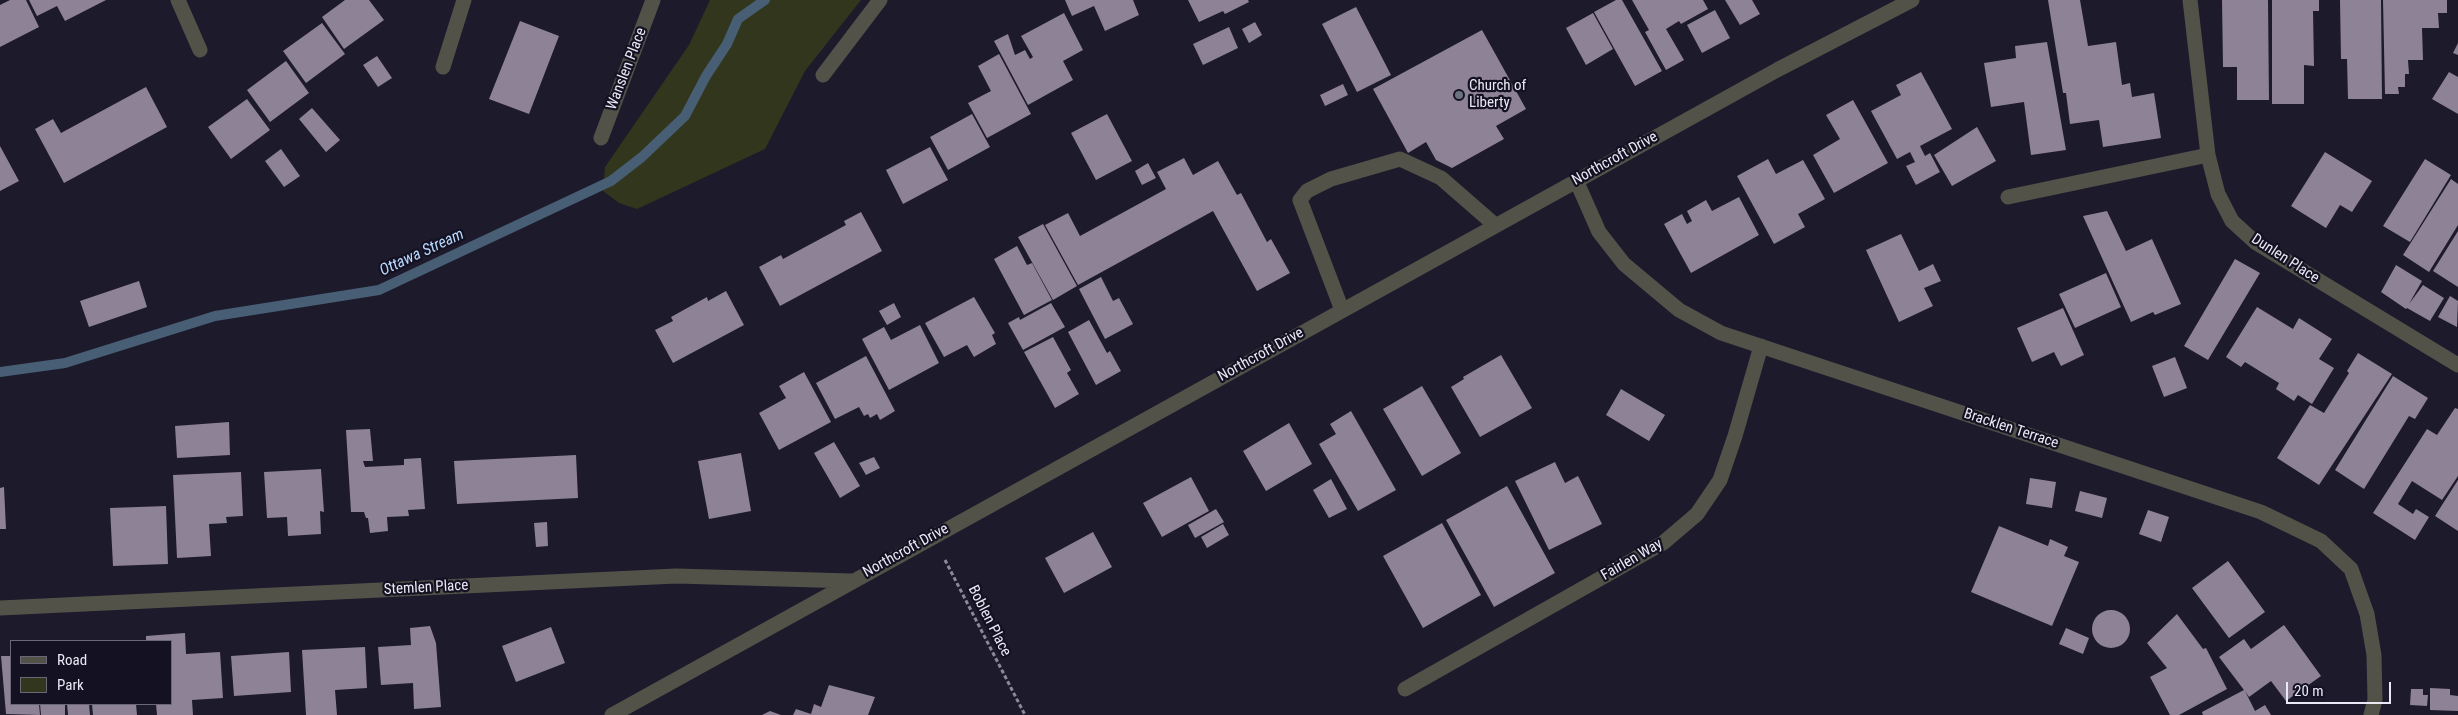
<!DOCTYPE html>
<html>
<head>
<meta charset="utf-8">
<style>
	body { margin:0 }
	#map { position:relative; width:2458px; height:715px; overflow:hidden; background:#1d1a2b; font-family:"Roboto Condensed",sans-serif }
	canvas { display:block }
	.legend { position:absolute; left:10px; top:640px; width:162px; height:65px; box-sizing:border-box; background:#141122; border:1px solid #6a6776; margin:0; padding:6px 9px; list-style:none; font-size:15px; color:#eae9f5 }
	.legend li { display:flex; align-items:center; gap:10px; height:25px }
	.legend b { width:25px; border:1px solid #6a6776 }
	.scale { position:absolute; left:2286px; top:682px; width:105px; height:22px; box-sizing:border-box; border:2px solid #eae9f5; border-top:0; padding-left:6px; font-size:15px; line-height:18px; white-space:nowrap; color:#eae9f5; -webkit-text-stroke:4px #141122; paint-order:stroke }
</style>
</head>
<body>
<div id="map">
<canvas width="2458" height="715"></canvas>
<ul class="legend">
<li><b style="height:6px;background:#525249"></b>Road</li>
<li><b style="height:14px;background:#31361c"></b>Park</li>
</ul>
<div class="scale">20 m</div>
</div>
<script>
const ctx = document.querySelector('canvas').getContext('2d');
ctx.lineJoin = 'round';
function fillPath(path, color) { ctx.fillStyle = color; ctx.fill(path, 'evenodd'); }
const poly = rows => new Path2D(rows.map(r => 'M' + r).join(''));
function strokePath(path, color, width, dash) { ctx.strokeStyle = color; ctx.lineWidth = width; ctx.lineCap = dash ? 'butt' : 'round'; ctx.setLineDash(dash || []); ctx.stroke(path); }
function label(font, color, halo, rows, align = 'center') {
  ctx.font = font + ' "Roboto Condensed",sans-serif'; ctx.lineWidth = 4.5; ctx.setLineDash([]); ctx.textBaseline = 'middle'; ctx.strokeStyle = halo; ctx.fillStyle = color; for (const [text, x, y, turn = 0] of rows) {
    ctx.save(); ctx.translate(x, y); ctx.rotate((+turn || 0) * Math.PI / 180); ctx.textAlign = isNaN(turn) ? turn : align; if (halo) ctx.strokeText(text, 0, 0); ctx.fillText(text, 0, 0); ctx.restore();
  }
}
fillPath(poly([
	[710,0,861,0,805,71,765,149,637,209,619,203,603,191,605,167,689,45]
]), '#31361c');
strokePath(poly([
	[0,372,65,363,215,316,379,290,611,181,642,157,685,116,706,76,727,44,738,19,765,0]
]), '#475e75', 10);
fillPath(poly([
	[10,0,26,0,39,27,0,47,0,5],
	[29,0,106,0,65,21,57,6,37,16],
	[345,0,369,0,384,20,344,49,322,17],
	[1065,0,1133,0,1139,15,1105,31,1094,6,1072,16],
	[1188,0,1248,0,1249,2,1225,14,1223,11,1199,22],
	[1616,0,1622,0,1662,71,1635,86,1594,12],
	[1632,0,1703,0,1708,9,1681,24,1679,21,1666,29,1684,60,1666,70,1645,32,1649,30],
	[1725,0,1752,0,1760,14,1740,25],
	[2048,0,2080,0,2088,46,2116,42,2122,85,2130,83,2132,97,2154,93,2161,138,2103,147,2099,120,2070,124,2066,93,2063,93],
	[2222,0,2268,0,2269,100,2237,100,2237,67,2223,67],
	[2272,0,2319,0,2319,11,2313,11,2314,66,2304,65,2304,104,2272,104],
	[2340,0,2381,0,2382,99,2348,99,2347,59,2341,59],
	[2383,0,2447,0,2447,13,2438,13,2439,28,2422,28,2423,60,2408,60,2409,74,2405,74,2405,87,2398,87,2399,94,2385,94],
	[1356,7,1391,75,1357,92,1322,24],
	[1715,10,1730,38,1702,53,1687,25],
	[1064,13,1083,50,1063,61,1073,80,1028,105,994,41,1008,34,1015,55,1025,50,1030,59,1033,57,1021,36],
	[1593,13,1613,49,1586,65,1566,28],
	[520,21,559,36,529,114,489,99],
	[1255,22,1262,35,1249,43,1242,29],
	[322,23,345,54,306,83,283,51],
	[1229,27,1238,48,1203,65,1193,44],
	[1482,30,1526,109,1496,126,1504,139,1452,168,1436,160,1426,142,1408,153,1373,89],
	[2047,42,2066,150,2031,155,2024,102,1991,107,1984,63,2016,58,2015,46],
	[2458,43,2458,55,2453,53],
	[999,54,1031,114,987,138,968,103,991,91,978,66],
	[377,56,392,78,378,87,363,65],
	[286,61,309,93,270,122,247,90],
	[1921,72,1952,129,1920,146,1925,156,1930,153,1940,172,1916,185,1906,166,1915,162,1910,152,1897,159,1871,111,1901,95,1896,85],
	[2449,72,2458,77,2458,114,2432,99],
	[1343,84,1348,95,1325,106,1320,95],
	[146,87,167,127,64,183,35,129,53,119,61,133],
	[247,99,270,130,231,159,208,127],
	[1853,100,1888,163,1834,193,1813,155,1840,139,1826,115],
	[312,108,340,140,326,152,299,119],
	[972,114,990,147,948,170,930,137],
	[1107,114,1132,161,1096,180,1071,133],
	[1977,127,1996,161,1952,186,1934,155],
	[0,146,19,181,0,191],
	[930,147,948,180,903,204,886,170],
	[281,149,300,176,284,187,265,161],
	[2325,152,2372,181,2352,212,2340,205,2326,228,2291,206],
	[1184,158,1193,175,1218,161,1237,195,1241,193,1267,242,1271,239,1290,273,1257,291,1213,211,1078,285,1045,225,1068,213,1080,236,1166,189,1157,172],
	[1768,159,1776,174,1803,160,1825,199,1798,214,1805,227,1774,244,1737,176],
	[2425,159,2451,175,2410,242,2383,226],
	[1148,163,1156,178,1142,185,1135,171],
	[2451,179,2458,184,2458,225,2429,272,2403,255],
	[1739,197,1759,235,1691,273,1664,224,1682,214,1687,224,1692,221,1687,211,1706,200,1712,211],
	[2107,211,2126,251,2152,239,2181,304,2155,315,2153,312,2131,322,2083,216],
	[861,212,882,251,780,306,759,267,781,255,783,259,846,225,844,221],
	[1043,224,1077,286,1053,300,1018,237],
	[2458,231,2458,287,2433,271],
	[1901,234,1919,271,1933,264,1941,281,1924,288,1933,306,1899,322,1866,250],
	[1017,246,1027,265,1032,263,1052,300,1024,315,994,259],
	[2235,259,2260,273,2208,360,2184,346],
	[2396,265,2422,281,2409,304,2423,285,2444,298,2430,321,2407,308,2406,309,2381,292],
	[2106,273,2121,307,2075,328,2059,294],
	[1101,277,1113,301,1119,298,1133,324,1105,339,1079,289],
	[139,281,147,307,89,327,80,301],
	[726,291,744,325,673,363,655,330,673,321,671,317,707,297,708,301],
	[2450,296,2458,301,2457,327,2438,317],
	[974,297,995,333,992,335,996,344,974,357,967,345,944,357,925,323],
	[894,303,901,317,887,325,879,311],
	[1051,303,1065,327,1023,350,1008,323,1019,317,1020,320],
	[2257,307,2293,329,2299,318,2332,339,2319,359,2334,368,2312,404,2298,395,2294,401,2276,389,2279,383,2245,362,2241,367,2226,357],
	[2063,308,2084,355,2061,366,2054,352,2032,362,2017,328],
	[1089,320,1107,353,1110,351,1121,371,1096,385,1068,332],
	[920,325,939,363,889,390,862,339,884,327,891,340],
	[1053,337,1071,370,1067,373,1079,394,1055,408,1024,352],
	[2358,353,2392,374,2319,485,2277,458,2310,405,2324,413,2349,373,2347,371],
	[1501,355,1532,408,1480,437,1451,387,1464,379,1463,377],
	[866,356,895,411,880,420,877,414,870,418,868,414,864,416,859,407,835,419,816,383],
	[2175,357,2187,388,2164,397,2152,366],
	[804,372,831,422,779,450,759,413,786,398,779,386],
	[2393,376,2428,398,2415,419,2409,416,2364,489,2335,470],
	[1422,386,1461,453,1422,476,1383,409],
	[1621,389,1665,415,1649,441,1606,415],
	[2455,408,2458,409,2458,476,2442,500,2412,481,2398,504,2413,514,2416,509,2429,517,2415,540,2373,513,2427,429,2437,435],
	[1351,411,1396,490,1358,511,1319,444,1336,434,1330,424],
	[229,422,230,455,177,458,175,426],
	[1289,423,1312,464,1266,491,1243,451],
	[370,429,373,461,363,461,365,467,404,465,404,459,421,458,425,509,408,510,409,516,387,517,388,531,370,533,368,518,366,518,364,512,351,512,346,430],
	[834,442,860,486,840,498,814,453],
	[741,453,751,511,709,519,698,461],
	[576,455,578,498,457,504,454,461],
	[874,457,880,468,866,475,859,463],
	[1555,462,1565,483,1578,476,1602,524,1549,550,1515,481],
	[321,469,324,512,320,511,321,534,288,536,287,517,267,518,264,472],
	[241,472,243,516,226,517,227,523,209,524,211,556,177,558,173,475],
	[1191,477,1209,511,1162,537,1143,503],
	[2030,478,2056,482,2052,508,2026,504],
	[1331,479,1347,509,1329,518,1313,490],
	[2458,480,2458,531,2435,516],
	[1507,486,1555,573,1494,607,1446,520],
	[4,487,6,529,0,529,0,488],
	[2080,491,2107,498,2102,518,2075,511],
	[166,506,168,564,113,566,110,508],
	[1216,509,1224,522,1195,538,1188,525],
	[2148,510,2169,517,2161,542,2139,534],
	[547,522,548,546,536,547,534,523],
	[1442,523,1481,595,1423,628,1383,556],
	[1223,524,1229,535,1207,548,1201,537],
	[1999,526,2048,546,2050,539,2068,547,2064,556,2079,562,2052,626,1971,592],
	[1093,532,1112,567,1064,593,1045,558],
	[2228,561,2265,612,2229,638,2192,588],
	'2092 629a19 19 0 1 1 38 0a19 19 0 1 1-38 0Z',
	[2177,614,2203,649,2206,648,2227,689,2179,715,2170,715,2150,677,2167,668,2147,643],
	[2284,625,2321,676,2286,701,2271,681,2249,697,2245,691,2255,711,2265,705,2271,715,2203,715,2202,712,2244,690,2219,657,2244,639,2251,649],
	[430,626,436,643,441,707,414,709,413,683,381,685,378,647,411,645,410,628],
	[551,627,565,663,516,682,502,646],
	[2066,628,2089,638,2083,654,2059,644],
	[185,633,186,654,220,652,223,698,192,700,193,715,157,715,156,704,171,704,171,641,146,641,146,636],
	[365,647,367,688,335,690,337,715,306,715,302,650],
	[289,652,291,692,234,696,231,656],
	[1,656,11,656,11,704,39,704,40,715,6,714],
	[829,685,875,697,868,715,793,715,796,709,811,714,814,704,821,707],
	[2430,688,2450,689,2450,695,2458,696,2458,711,2430,710],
	[2411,689,2423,689,2423,695,2428,695,2427,706,2410,705],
	[40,704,65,704,65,715,41,715],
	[67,704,89,704,90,715,68,715],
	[92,704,136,704,137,715,93,715],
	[770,711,781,715,762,715]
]), '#8e8297');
strokePath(poly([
	[945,560,1025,715]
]), '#8c8a98', 3, [4, 2.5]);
strokePath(poly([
	[1342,310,1300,200,1307,191,1331,179,1400,159,1441,178,1495,225]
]), '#525249', 15);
strokePath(poly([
	[178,0,200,50],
	[2190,0,2208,155,2218,194,2232,221,2255,242,2458,365],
	[443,67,464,0],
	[823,75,880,0],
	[601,138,653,0],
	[1576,180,1599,232,1624,264,1679,310,1721,333,2261,512,2321,541,2351,569,2367,614,2374,655,2375,700,2371,715],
	[2008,197,2208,155],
	[0,608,676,576,851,581],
	[1405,689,1663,543,1697,514,1720,480,1735,436,1761,346],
	[612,715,1777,70,1912,0]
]), '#525249', 15);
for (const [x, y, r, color] of [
	[1459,95,5,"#6b7280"]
]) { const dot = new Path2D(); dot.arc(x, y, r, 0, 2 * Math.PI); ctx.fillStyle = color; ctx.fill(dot); strokePath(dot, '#141122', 2); }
label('15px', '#eae9f5', '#141122', [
	["Wanslen Place",627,69,-69],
	["Northcroft Drive",1615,159,-29],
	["Dunlen Place",2285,259,33],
	["Northcroft Drive",1261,355,-29],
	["Bracklen Terrace",2011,429,18],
	["Northcroft Drive",906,551,-29],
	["Fairlen Way",1632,560,-30],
	["Stemlen Place",426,588,-3],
	["Boblen Place",989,621,63]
]);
label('15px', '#eae9f5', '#141122', [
	["Church of",1469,86],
	["Liberty",1469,103]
], 'left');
label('italic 16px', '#b6d8fc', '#141122', [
	["Ottawa Stream",422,253,-25]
]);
</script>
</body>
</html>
